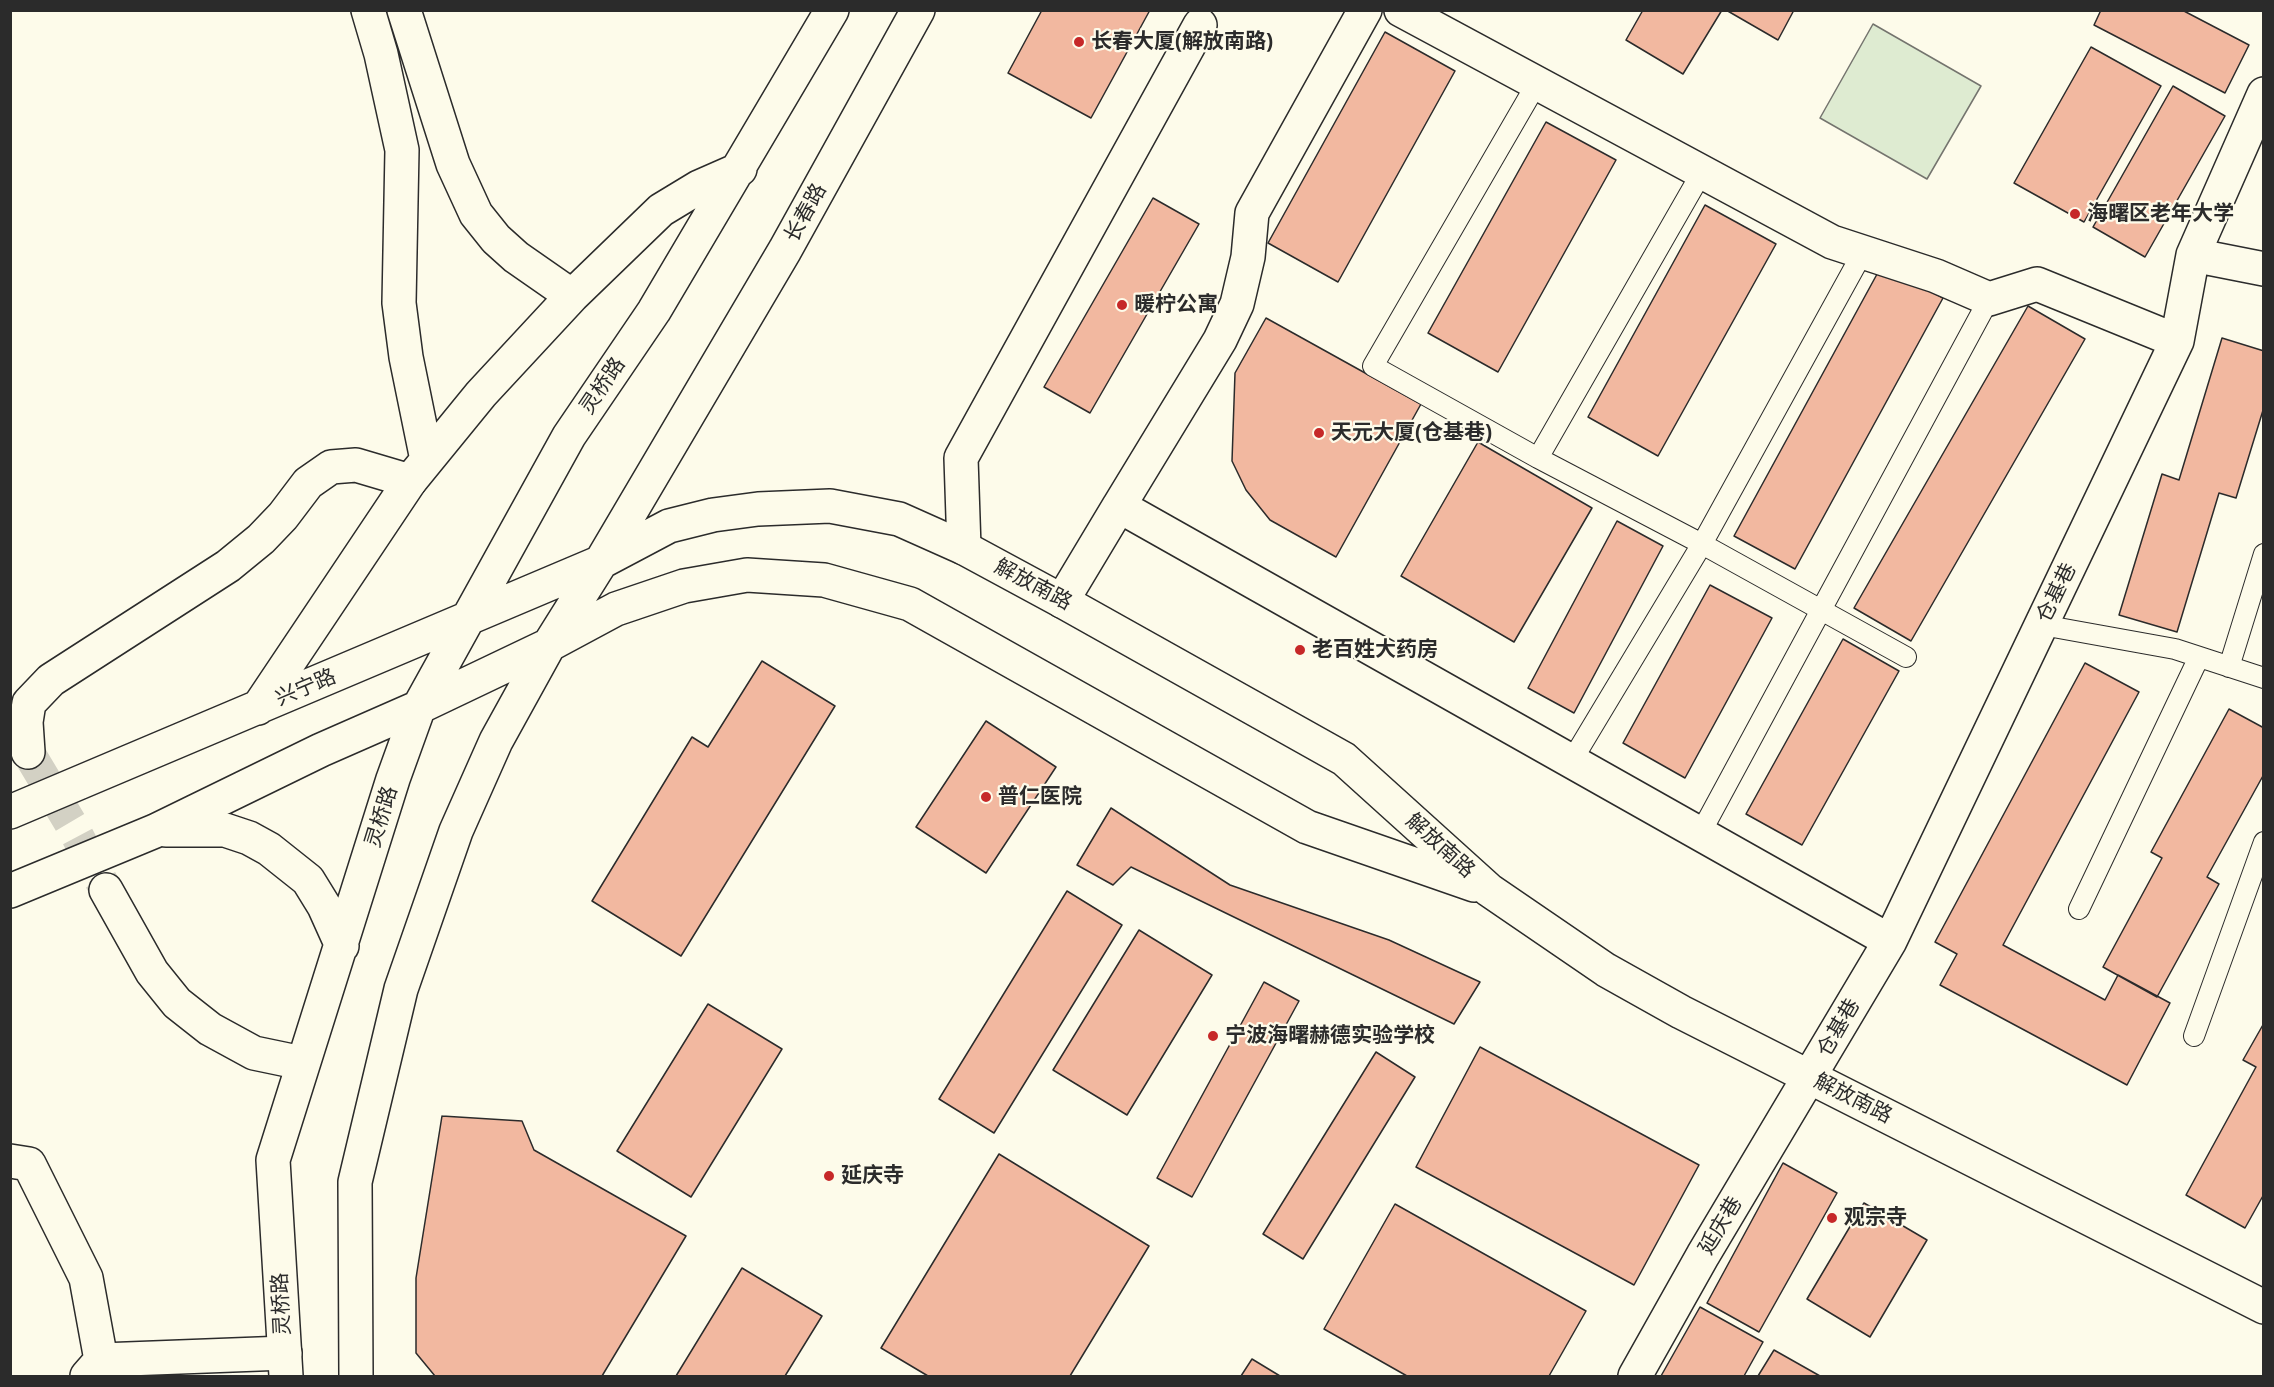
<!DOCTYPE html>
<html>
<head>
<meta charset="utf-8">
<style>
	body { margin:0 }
	#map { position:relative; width:2274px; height:1387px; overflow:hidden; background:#fdfbea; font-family:"Noto Sans",sans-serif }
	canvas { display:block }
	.frame { position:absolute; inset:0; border:12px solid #2b2b2b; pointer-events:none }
</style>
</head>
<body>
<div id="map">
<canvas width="2274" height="1387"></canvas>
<div class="frame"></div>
</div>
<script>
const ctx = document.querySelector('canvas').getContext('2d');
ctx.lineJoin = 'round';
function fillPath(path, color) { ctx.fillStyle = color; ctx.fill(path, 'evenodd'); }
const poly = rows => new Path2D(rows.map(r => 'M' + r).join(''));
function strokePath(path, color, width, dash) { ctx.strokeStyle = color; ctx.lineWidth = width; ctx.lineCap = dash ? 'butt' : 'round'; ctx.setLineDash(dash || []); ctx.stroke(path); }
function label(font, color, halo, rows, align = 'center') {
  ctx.font = font + ' "Noto Sans","Noto Sans SC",sans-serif'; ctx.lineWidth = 4.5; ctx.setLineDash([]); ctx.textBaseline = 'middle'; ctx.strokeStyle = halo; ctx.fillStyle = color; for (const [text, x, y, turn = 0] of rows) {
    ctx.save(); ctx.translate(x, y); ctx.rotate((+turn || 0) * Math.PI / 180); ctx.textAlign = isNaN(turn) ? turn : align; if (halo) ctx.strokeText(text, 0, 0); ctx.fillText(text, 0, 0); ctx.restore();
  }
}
const green = poly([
	[1873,24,1981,86,1927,179,1820,118,1873,24]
]);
fillPath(green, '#deebd1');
strokePath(green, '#74746e', 1.5);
const building = poly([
	[1042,10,1150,10,1091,118,1008,73,1042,10],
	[1643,10,1722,10,1683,74,1626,40,1643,10],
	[1726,10,1794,10,1778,40,1726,10],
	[2101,10,2182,10,2249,45,2225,93,2094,25,2101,10],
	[1385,32,1455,71,1338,282,1268,243,1385,32],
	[2091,47,2161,86,2084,222,2014,183,2091,47],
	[2173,86,2225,116,2145,257,2093,227,2173,86],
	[1546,122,1616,160,1498,372,1428,333,1546,122],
	[1153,198,1199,224,1090,413,1044,387,1153,198],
	[1705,205,1776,244,1658,456,1588,417,1705,205],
	[1882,265,1943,298,1795,569,1734,536,1882,265],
	[2028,306,2085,339,1911,641,1854,608,2028,306],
	[1266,318,1421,404,1336,557,1270,520,1246,490,1232,461,1235,373,1266,318],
	[2222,338,2264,351,2264,407,2236,498,2219,493,2177,632,2119,615,2162,474,2179,480,2222,338],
	[1478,442,1592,508,1514,642,1401,576,1478,442],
	[1617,521,1663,546,1574,713,1528,688,1617,521],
	[1710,585,1772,618,1685,778,1623,743,1710,585],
	[1843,639,1899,671,1802,845,1746,814,1843,639],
	[762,661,835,706,681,956,592,901,692,737,708,747,762,661],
	[2085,663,2139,692,2003,945,2105,1000,2118,975,2170,1003,2127,1085,1940,985,1957,954,1935,942,2085,663],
	[2229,709,2264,728,2264,774,2207,877,2219,884,2157,997,2103,967,2162,858,2151,852,2229,709],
	[986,721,1056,767,986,873,916,827,986,721],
	[1111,808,1230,885,1389,940,1480,982,1454,1024,1131,867,1113,885,1077,865,1111,808],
	[1067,891,1122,925,994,1133,939,1099,1067,891],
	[1139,930,1212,975,1127,1115,1053,1070,1139,930],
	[1264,982,1299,1001,1192,1197,1157,1178,1264,982],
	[708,1004,782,1049,691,1197,617,1151,708,1004],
	[2264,1023,2264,1194,2245,1228,2186,1195,2256,1067,2243,1060,2264,1023],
	[1480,1047,1699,1165,1634,1285,1416,1167,1480,1047],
	[1376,1052,1415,1077,1303,1259,1263,1234,1376,1052],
	[442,1116,522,1121,534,1150,686,1236,602,1376,435,1376,416,1353,416,1278,442,1116],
	[999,1154,1149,1246,1070,1376,928,1376,881,1348,999,1154],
	[1783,1163,1837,1193,1759,1332,1707,1303,1783,1163],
	[1864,1203,1927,1240,1870,1337,1807,1299,1864,1203],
	[1395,1204,1586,1311,1549,1376,1407,1376,1324,1329,1395,1204],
	[742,1268,822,1316,785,1376,676,1376,742,1268],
	[1700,1307,1763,1342,1744,1376,1661,1376,1700,1307],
	[1774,1350,1820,1376,1758,1376,1774,1350],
	[1252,1359,1280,1376,1241,1376,1252,1359]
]);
fillPath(building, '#f2b8a0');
strokePath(building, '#2b2b2b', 1.5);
strokePath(poly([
	[28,752,71,824,106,890]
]), '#d3d1c4', 33, [33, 16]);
const service = poly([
	[1537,83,1373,366,1538,458,1702,544,1571,762],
	[1863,252,1702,544,1906,657],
	[1538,458,1702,172],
	[2042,625,2175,649,2264,678],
	[2229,667,2264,554],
	[1700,834,1989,299],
	[2079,909,2199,657],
	[2194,1036,2264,842]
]);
const minor = poly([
	[1401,10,1832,242,1936,276,1989,299,2037,284,2177,341],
	[2193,255,2264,269],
	[1119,506,1220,340,1237,304,1248,257,1252,213,1365,10],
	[964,548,961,458,1200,25],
	[1062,601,1119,506,1890,941],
	[10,1161,29,1164,86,1278,101,1360],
	[87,1376,101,1360,285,1353],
	[1635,1376,1703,1255,1890,941,2177,341,2193,255,2264,94]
]);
const tertiary = poly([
	[28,752,26,722,29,703,51,680,228,566,261,539,283,516,308,483,331,467,356,465,410,481],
	[106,890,152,972,177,1003,210,1029,254,1053,302,1063]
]);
const secondary = poly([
	[368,10,381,54,402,150,399,303,406,357,427,460],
	[404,10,453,164,476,214,496,239,516,257,572,296],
	[258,708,410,481,481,394,572,296,661,210,699,187,740,169],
	[10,812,601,562,669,526,713,515,758,509,830,506,899,519,964,548,1062,601,1344,759,1489,890,1606,970,1681,1012,2264,1307],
	[166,830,225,830,249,838,269,849,308,880,324,906,342,946],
	[10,891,155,831,321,750,419,707,549,645,616,609,684,586,747,575,824,580,910,604,1307,827,1474,885],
	[286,1376,273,1160,393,779,419,707,569,436,654,311,832,10],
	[356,1376,355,1182,401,989,456,831,496,741,549,645,601,562,785,250,918,10]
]);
strokePath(service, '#2b2b2b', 22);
strokePath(minor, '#2b2b2b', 36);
strokePath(tertiary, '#2b2b2b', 36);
strokePath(secondary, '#2b2b2b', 36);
strokePath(service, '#fdfbea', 20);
strokePath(minor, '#fdfbea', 33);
strokePath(tertiary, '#fdfbea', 33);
strokePath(secondary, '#fdfbea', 33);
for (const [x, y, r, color] of [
	[1079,42,6,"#c62828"],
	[2075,214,6,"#c62828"],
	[1122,305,6,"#c62828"],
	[1319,433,6,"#c62828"],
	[1300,650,6,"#c62828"],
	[986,797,6,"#c62828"],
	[1213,1036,6,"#c62828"],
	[829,1176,6,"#c62828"],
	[1832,1218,6,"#c62828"]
]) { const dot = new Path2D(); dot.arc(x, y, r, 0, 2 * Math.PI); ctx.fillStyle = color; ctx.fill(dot); strokePath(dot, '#fdfbea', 2); }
label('bold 21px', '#2b2b2b', '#fdfbea', [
	["长春大厦(解放南路)",1091,42],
	["海曙区老年大学",2087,214],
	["暖柠公寓",1134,305],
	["天元大厦(仓基巷)",1331,433],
	["老百姓大药房",1312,650],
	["普仁医院",998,797],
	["宁波海曙赫德实验学校",1225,1036],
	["延庆寺",841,1176],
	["观宗寺",1844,1218]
], 'left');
label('21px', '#2b2b2b', '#fdfbea', [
	["长春路",806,213,-61],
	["灵桥路",603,386,-56],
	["解放南路",1033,585,28],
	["仓基巷",2057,593,-64],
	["兴宁路",306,688,-23],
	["灵桥路",382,817,-73],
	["解放南路",1440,846,42],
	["仓基巷",1839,1028,-60],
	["解放南路",1853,1099,27],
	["延庆巷",1721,1226,-59],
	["灵桥路",282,1304,-93]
]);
</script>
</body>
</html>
